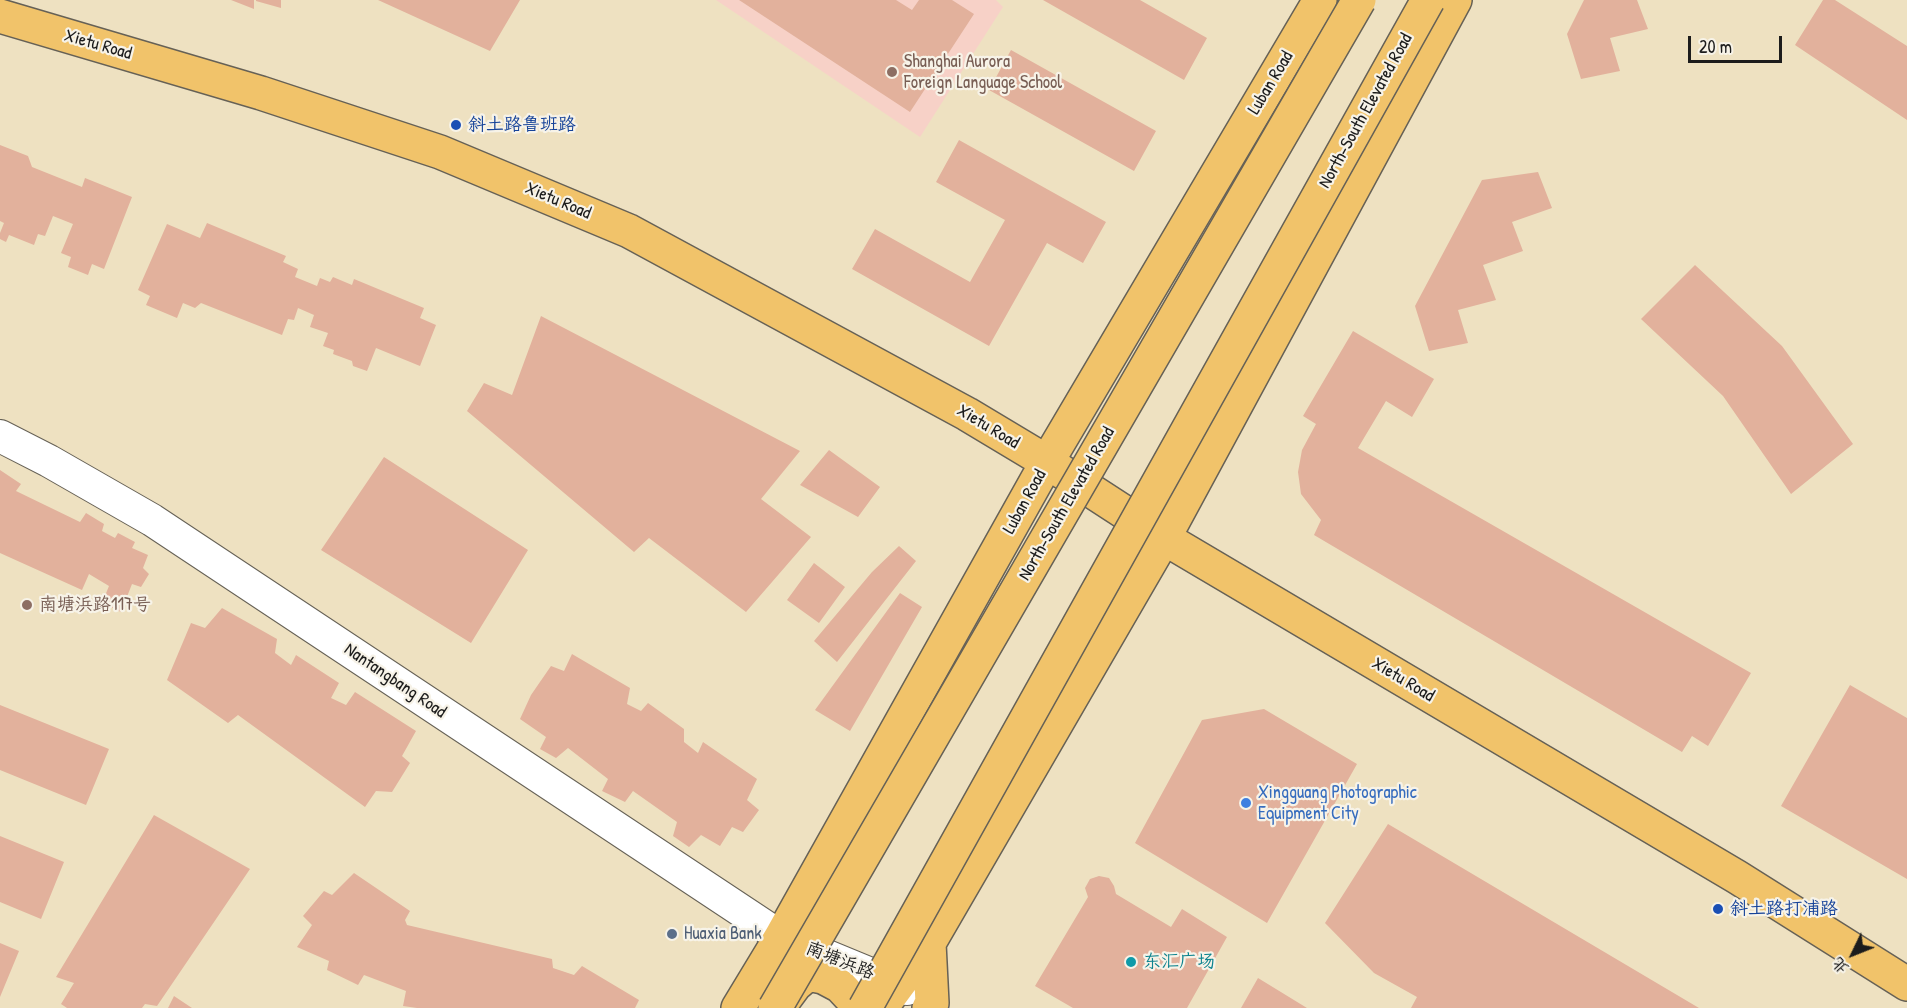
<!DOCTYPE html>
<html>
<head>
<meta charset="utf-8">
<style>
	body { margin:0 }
	#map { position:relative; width:1907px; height:1008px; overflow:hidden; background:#eee1c1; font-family:"Patrick Hand","LXGW WenKai TC",sans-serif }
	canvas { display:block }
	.north { position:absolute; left:1823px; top:924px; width:60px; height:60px; -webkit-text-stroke:4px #f7f3e8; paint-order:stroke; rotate:227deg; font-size:16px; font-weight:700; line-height:24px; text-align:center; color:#1c1c1c }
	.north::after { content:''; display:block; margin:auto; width:21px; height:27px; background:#1c1c1c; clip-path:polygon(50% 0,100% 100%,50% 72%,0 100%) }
	.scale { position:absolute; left:1688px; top:36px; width:94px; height:27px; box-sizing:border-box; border:3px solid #1c1c1c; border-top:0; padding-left:8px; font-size:18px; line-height:21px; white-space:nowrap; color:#1c1c1c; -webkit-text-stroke:4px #f7f3e8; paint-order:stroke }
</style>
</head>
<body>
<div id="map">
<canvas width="1907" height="1008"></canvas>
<div class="north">北</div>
<div class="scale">20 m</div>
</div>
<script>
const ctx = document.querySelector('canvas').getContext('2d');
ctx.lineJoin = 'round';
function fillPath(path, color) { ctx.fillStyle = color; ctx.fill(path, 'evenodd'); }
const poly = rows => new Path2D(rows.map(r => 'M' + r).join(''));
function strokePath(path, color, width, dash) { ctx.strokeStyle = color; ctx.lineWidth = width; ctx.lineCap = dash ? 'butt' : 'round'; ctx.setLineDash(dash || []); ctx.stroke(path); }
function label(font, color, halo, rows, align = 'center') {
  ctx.font = font + ' "Patrick Hand","LXGW WenKai TC",sans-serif'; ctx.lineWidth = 4.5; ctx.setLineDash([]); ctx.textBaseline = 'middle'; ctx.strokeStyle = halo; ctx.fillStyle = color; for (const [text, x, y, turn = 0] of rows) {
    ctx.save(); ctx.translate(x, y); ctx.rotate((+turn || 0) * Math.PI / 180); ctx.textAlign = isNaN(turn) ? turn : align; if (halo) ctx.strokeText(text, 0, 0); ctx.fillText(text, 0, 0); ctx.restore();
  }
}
fillPath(poly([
	[716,0,996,0,1003,7,920,137]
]), '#f7d1c7');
fillPath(poly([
	[231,0,254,0,254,9],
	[256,0,281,0,281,8,256,1],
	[378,0,520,0,490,51],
	[739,0,896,0,912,10,919,0,952,0,974,14,910,112],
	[1043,0,1140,0,1207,38,1184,80],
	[1584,0,1637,0,1648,29,1610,38,1620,71,1581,79,1567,34],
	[1823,0,1835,0,1907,46,1907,120,1795,45],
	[1011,50,1156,131,1134,171,989,90],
	[959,140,1106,222,1083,263,1047,243,989,346,852,269,875,229,970,282,1005,220,936,182],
	[0,145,28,156,32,167,82,187,85,178,132,197,104,269,92,264,88,275,68,267,71,257,61,253,73,224,53,216,45,236,38,234,34,245,9,235,6,242,0,239,0,233,4,223,0,221],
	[1538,172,1552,208,1512,222,1523,251,1483,265,1496,300,1458,310,1468,343,1429,351,1415,306,1482,180],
	[207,223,286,256,283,262,298,269,295,277,317,286,320,278,330,282,333,277,352,285,354,279,424,308,420,318,436,325,420,366,376,348,367,371,353,366,352,361,333,354,334,350,323,346,328,333,310,327,314,315,298,308,294,320,288,319,282,335,201,303,195,308,183,303,177,318,146,305,150,296,138,290,167,224,200,238],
	[1695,265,1782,346,1853,444,1791,494,1723,396,1641,319],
	[541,316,800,451,761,499,811,537,746,612,649,538,634,552,467,411,484,383,512,395],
	[1353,331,1434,379,1412,417,1386,401,1358,448,1751,673,1708,746,1692,736,1682,752,1314,535,1321,520,1301,494,1298,472,1302,450,1316,424,1303,416],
	[829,450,880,487,858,517,800,485],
	[384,457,528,550,471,643,321,550],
	[0,470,21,484,16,491,80,522,86,513,104,524,102,531,115,538,118,533,135,542,132,548,148,555,143,568,149,574,141,587,132,584,121,612,102,603,109,586,89,574,82,590,0,553],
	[899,546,916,561,837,662,814,641,872,572],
	[814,563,845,587,819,623,787,600],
	[900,593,922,607,850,731,815,710],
	[222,608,277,639,275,653,291,665,296,655,339,683,331,698,346,705,355,692,416,731,402,756,410,763,392,792,376,791,365,807,238,715,228,723,167,680,191,623,205,628],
	[572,654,630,688,627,704,641,711,648,703,684,729,684,742,698,753,703,742,757,779,747,800,759,810,743,832,732,827,720,846,701,835,689,847,673,836,677,822,633,791,625,802,602,791,608,779,568,748,556,758,540,749,546,737,520,719,531,695,551,666,564,671],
	[1850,685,1907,718,1907,879,1781,806],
	[0,705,109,749,86,805,0,770],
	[1264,709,1357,764,1267,923,1135,843,1202,720],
	[154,815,250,869,157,1006,145,1004,142,1008,67,1008,61,1004,74,983,56,977],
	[1388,824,1699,1008,1411,1008,1417,997,1374,973,1325,923],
	[0,836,64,862,41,919,0,902],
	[354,873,410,911,405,920,407,925,552,959,553,968,574,975,582,966,639,1000,635,1008,417,1008,403,1006,406,991,364,975,358,985,327,970,329,961,297,947,312,925,303,916,324,891,332,895],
	[1099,876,1109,878,1114,886,1116,894,1171,927,1182,909,1227,937,1187,1008,1073,1008,1035,986,1088,897,1085,888,1090,879],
	[0,943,19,951,0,997],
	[1258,978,1307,1008,1241,1008],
	[174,996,192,1008,168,1008]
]), '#e2b19c');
const minor = poly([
	[0,436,49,461,152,520,781,937,907,989]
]);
const major = poly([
	[0,16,261,93,440,152,629,231,967,414,1047,462,1164,538,1737,877,1907,984],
	[781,1004,795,985,808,974,823,977,840,986,855,1002,857,1008],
	[738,1008,781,937,1047,462,1320,0],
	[881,1008,929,943,1164,538,1455,0],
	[929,1008,932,1003,929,943]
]);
strokePath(minor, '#666156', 34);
strokePath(major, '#666156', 36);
strokePath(minor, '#fff', 32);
strokePath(major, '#f1c36a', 33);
const highwayBridge = poly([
	[775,1008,1359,0],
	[865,1008,1428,0]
]);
strokePath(highwayBridge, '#666156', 36, []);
strokePath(highwayBridge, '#f1c36a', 33);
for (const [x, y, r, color] of [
	[892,72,6,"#8d6e63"],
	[456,125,6,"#1a4fb4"],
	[27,605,6,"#8d6e63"],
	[1246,803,6,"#3f7fe0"],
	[1718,909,6,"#1a4fb4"],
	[672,934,6,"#5c6f8a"],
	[1131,962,6,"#0f9aa8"]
]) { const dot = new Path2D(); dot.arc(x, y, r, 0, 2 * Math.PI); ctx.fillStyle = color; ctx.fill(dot); strokePath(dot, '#f7f3e8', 2); }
label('18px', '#1c1c1c', '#f7f3e8', [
	["Xietu Road",98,45,16],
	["Luban Road",1271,83,-59],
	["North-South Elevated Road",1366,111,-61],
	["Xietu Road",558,201,23],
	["Xietu Road",988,427,31],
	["Luban Road",1025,502,-61],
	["North-South Elevated Road",1067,504,-60],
	["Xietu Road",1403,680,31],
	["Nantangbang Road",395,681,34],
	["南塘浜路",840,961,22]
]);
label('18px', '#785e54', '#f7f3e8', [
	["Shanghai Aurora",904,62],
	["Foreign Language School",904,83],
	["南塘浜路117号",39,605]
], 'left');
label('18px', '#164399', '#f7f3e8', [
	["斜土路鲁班路",468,125],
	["斜土路打浦路",1730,909]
], 'left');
label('18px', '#366cbe', '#f7f3e8', [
	["Xingguang Photographic",1258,793],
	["Equipment City",1258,814]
], 'left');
label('18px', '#4e5e75', '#f7f3e8', [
	["Huaxia Bank",684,934]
], 'left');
label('18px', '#0d838f', '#f7f3e8', [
	["东汇广场",1143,962]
], 'left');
</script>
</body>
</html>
